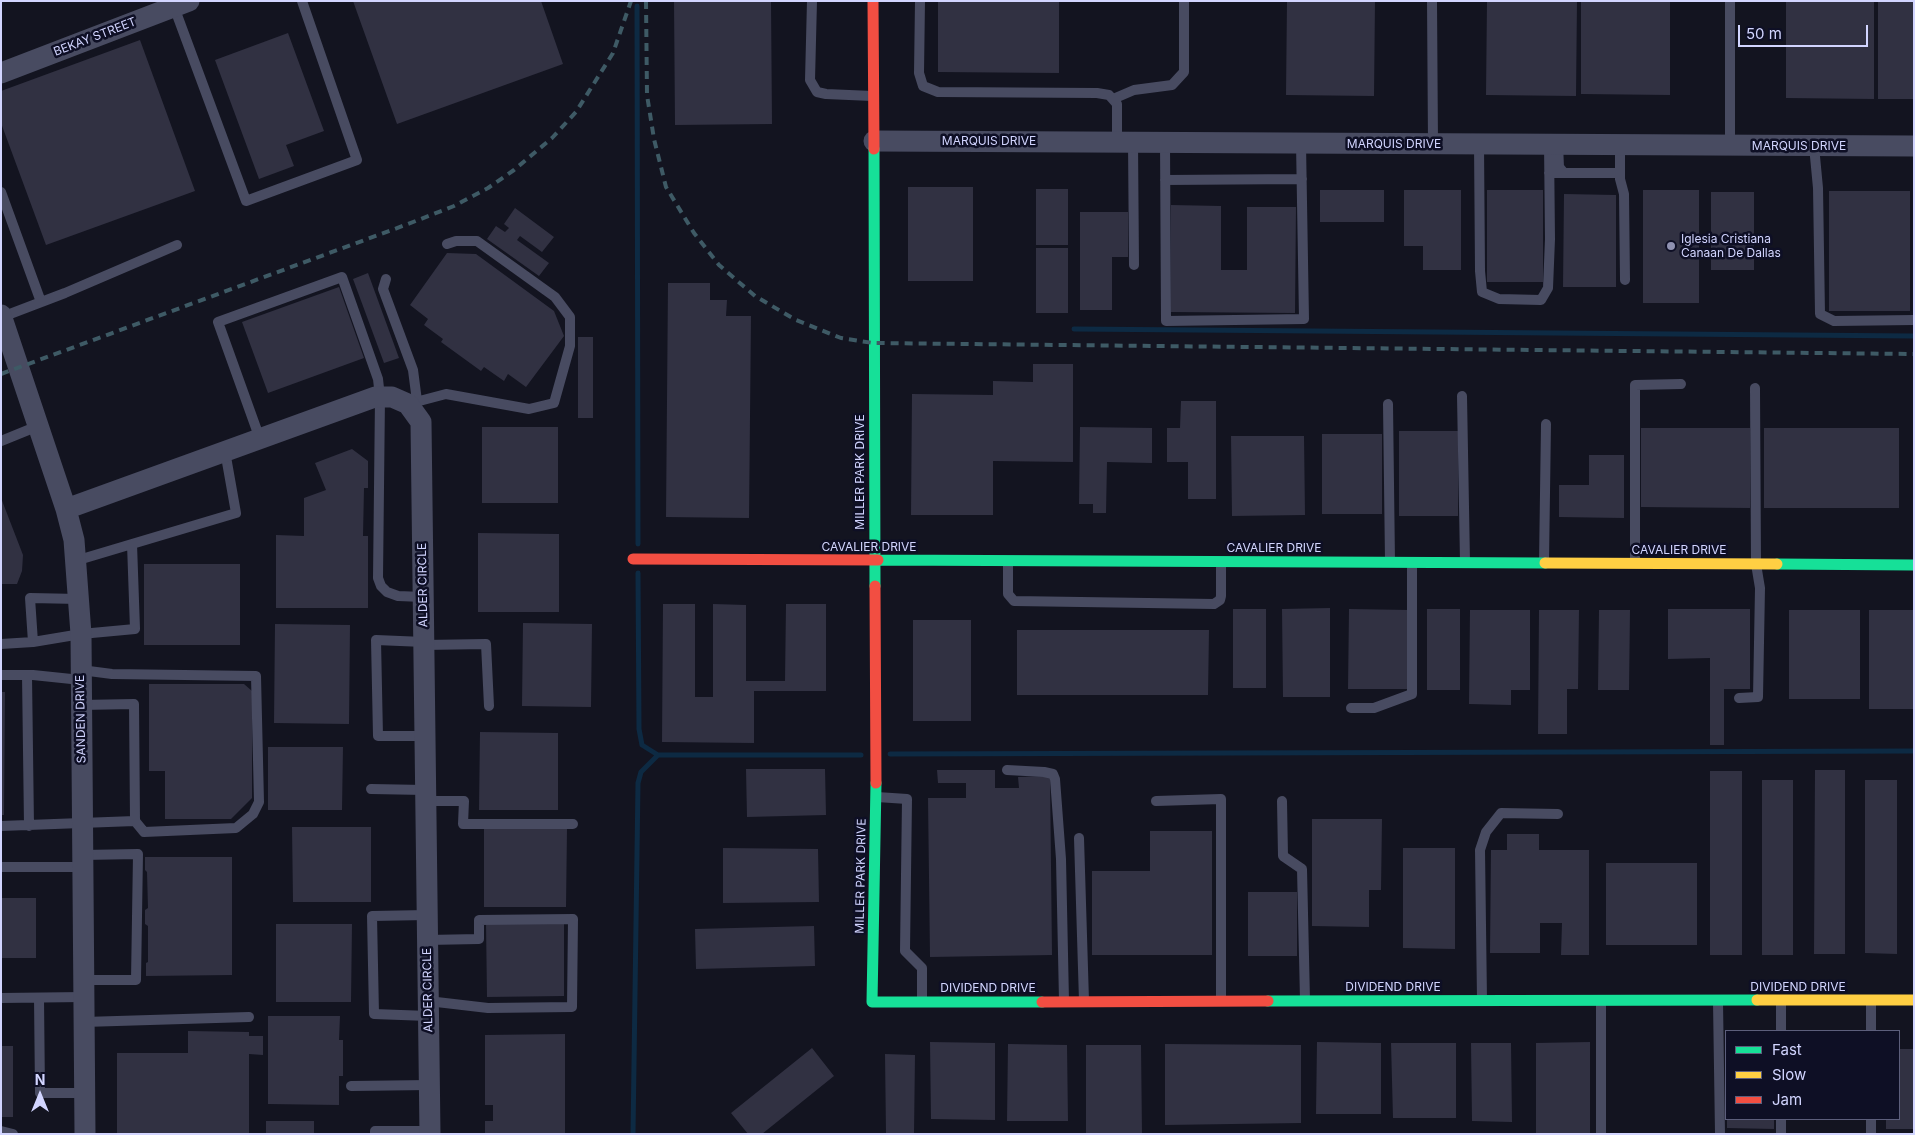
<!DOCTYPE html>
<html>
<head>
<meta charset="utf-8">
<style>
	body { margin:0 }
	#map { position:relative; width:1915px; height:1135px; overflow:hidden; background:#131420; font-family:Inter,sans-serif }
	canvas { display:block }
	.frame { position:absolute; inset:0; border:2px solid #d2d5ff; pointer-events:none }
	.legend { position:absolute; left:1725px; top:1030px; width:175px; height:90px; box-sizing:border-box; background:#0e0f25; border:1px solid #5c5e7c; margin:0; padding:6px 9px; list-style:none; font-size:15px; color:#d2d5ff }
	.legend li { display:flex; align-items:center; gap:10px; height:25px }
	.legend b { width:25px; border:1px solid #5c5e7c }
	.north { position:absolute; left:15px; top:1070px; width:50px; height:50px; -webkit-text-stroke:4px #0e0f25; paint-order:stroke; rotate:0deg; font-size:14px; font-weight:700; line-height:20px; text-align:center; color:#d2d5ff }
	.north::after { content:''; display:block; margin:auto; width:18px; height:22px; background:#d2d5ff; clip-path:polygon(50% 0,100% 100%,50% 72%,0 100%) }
	.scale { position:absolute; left:1738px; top:25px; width:130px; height:22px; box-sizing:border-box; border:2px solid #d2d5ff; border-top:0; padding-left:6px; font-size:15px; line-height:18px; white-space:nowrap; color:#d2d5ff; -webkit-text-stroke:4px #0e0f25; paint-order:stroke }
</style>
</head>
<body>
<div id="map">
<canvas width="1915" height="1135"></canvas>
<div class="frame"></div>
<ul class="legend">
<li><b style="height:6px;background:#16e098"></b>Fast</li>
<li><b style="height:6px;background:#ffcf43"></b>Slow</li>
<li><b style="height:6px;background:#f24e42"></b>Jam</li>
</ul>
<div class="north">N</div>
<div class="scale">50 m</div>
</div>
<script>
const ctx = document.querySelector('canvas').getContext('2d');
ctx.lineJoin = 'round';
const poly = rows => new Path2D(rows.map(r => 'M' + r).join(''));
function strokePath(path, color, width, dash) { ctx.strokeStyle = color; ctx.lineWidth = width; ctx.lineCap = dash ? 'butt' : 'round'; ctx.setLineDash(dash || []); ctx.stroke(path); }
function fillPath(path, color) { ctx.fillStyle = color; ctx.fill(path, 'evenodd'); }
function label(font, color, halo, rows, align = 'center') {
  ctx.font = font + ' Inter,sans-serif'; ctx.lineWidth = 5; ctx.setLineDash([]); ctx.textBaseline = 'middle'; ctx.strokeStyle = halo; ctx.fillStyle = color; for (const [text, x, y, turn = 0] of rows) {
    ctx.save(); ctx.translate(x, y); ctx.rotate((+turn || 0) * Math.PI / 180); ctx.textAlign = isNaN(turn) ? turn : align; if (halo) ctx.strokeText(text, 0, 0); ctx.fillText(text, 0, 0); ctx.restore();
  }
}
strokePath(poly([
	[637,6,638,544],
	[1074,329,1914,336],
	[638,573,639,729,642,745,658,755,861,755],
	[890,754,1914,751],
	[633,1134,638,783,641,772,658,755]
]), '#0d2a43', 5);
fillPath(poly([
	[353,1,541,1,563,64,397,124],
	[674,1,771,1,772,124,675,125],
	[938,1,1059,1,1059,73,938,72],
	[1287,1,1375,1,1374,96,1286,95],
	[1487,1,1577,1,1576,96,1486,95],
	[1581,1,1670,1,1670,95,1581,94],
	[1786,1,1874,1,1874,99,1786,98],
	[1878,1,1914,1,1914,99,1878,99],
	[288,33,324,131,286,145,294,166,259,179,215,60],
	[140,40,195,191,46,245,1,123,1,91],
	[908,187,973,187,973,281,908,281],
	[1036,189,1068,189,1068,245,1036,245],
	[1320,190,1384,190,1384,222,1320,222],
	[1404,190,1461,190,1461,270,1423,270,1423,246,1404,246],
	[1487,190,1543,190,1543,282,1487,282],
	[1643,190,1699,190,1699,303,1643,303],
	[1829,191,1910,191,1910,311,1829,311],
	[1711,192,1754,192,1754,270,1711,270],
	[1564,194,1616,195,1616,287,1563,287],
	[1171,205,1221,206,1221,270,1247,270,1247,207,1296,207,1295,313,1171,312],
	[515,208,554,237,542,252,520,236,517,240,549,263,539,276,487,239,496,226,505,232,509,228,504,224],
	[1080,212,1128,212,1128,257,1112,257,1112,310,1080,310],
	[1036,248,1068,248,1068,313,1036,313],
	[447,253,476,254,554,311,564,336,526,387,508,374,504,381,484,367,481,371,441,342,443,339,424,325,428,319,410,305],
	[368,273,399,358,384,363,353,279],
	[668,283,710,283,710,300,727,300,726,316,751,316,749,518,666,517],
	[339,287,364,358,268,393,242,322],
	[578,337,593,337,593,418,578,418],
	[1033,364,1073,364,1073,462,993,461,993,515,911,515,912,394,993,395,993,381,1033,382],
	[1181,401,1216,401,1216,499,1188,499,1188,462,1167,462,1167,428,1180,428],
	[482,427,558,427,558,503,482,503],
	[1080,427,1152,428,1152,463,1107,462,1106,513,1093,513,1093,504,1079,504],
	[1641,428,1750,428,1750,508,1641,507],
	[1764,428,1899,428,1899,508,1764,508],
	[1399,431,1458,431,1458,516,1399,516],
	[1322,434,1382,434,1382,514,1322,514],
	[1231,436,1304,436,1305,515,1232,516],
	[352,449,368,461,368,488,364,488,363,536,368,536,368,608,276,608,276,535,304,536,304,498,326,490,315,463],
	[1589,455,1624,455,1624,518,1559,517,1559,485,1589,485],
	[1,498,23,555,22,571,17,584,1,584],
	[478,533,559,534,559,612,478,612],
	[144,564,240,564,240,645,144,645],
	[663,604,695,604,695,697,713,697,713,604,746,605,746,681,785,681,786,604,826,604,826,691,754,691,754,743,662,742],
	[1330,608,1330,697,1283,697,1282,609],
	[1233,609,1266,609,1266,688,1233,688],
	[1349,609,1409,610,1409,689,1348,689],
	[1427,609,1460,609,1460,690,1427,690],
	[1668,609,1750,609,1750,689,1724,689,1724,745,1710,745,1710,658,1668,659],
	[1470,610,1530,610,1530,690,1511,690,1511,705,1469,704],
	[1539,610,1579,610,1578,689,1567,689,1567,734,1538,734],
	[1599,610,1630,610,1629,690,1598,690],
	[1789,610,1860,610,1860,699,1789,699],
	[1869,610,1914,610,1914,709,1869,709],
	[913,620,971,620,971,721,913,721],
	[523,623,592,624,591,707,522,706],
	[275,624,350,625,349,724,274,723],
	[1017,630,1209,630,1208,695,1017,695],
	[149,684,244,684,252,691,252,798,231,819,165,819,165,771,149,771],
	[1,692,5,692,4,815,1,815],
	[480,732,558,733,558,810,479,810],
	[268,747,343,747,342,810,268,810],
	[746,769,825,769,826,815,747,817],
	[937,770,995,770,995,788,1019,788,1018,777,1050,776,1052,955,930,957,928,798,966,798,966,783,938,783],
	[1815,770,1845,770,1845,954,1814,954],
	[1710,771,1742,771,1742,955,1710,955],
	[1762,780,1793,780,1793,955,1762,955],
	[1865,780,1897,780,1897,954,1865,953],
	[1312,819,1382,819,1381,890,1369,890,1369,927,1312,926],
	[292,827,371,827,371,902,293,902],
	[484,828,567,829,566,907,484,907],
	[1150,831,1212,831,1212,955,1092,955,1092,871,1150,871],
	[1507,834,1539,834,1539,850,1589,850,1589,955,1561,955,1562,923,1540,923,1540,953,1490,953,1491,850,1507,850],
	[723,848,818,849,819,902,723,903],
	[1403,848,1455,848,1455,949,1403,948],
	[145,857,232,857,232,975,146,976,146,963,148,962,148,926,145,924,145,910,148,908,147,872,145,870],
	[1606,863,1697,863,1697,945,1606,945],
	[1248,892,1297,892,1297,956,1248,956],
	[1,898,36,898,36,958,1,958],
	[486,923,564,923,564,996,487,997],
	[276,924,352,924,351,1002,276,1002],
	[814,926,815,966,696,969,695,929],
	[268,1016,340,1016,339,1040,343,1040,343,1076,339,1076,339,1105,268,1104],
	[188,1031,249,1032,249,1036,263,1036,263,1055,249,1054,249,1134,117,1134,117,1053,188,1053],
	[565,1034,565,1134,485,1134,485,1121,493,1121,493,1105,485,1105,485,1035],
	[930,1042,995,1043,995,1120,931,1119],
	[1317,1042,1381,1043,1381,1114,1316,1114],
	[1590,1042,1590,1134,1536,1134,1536,1043],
	[1391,1043,1456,1043,1456,1118,1393,1118],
	[1471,1043,1511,1043,1512,1122,1472,1121],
	[1008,1044,1067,1045,1068,1121,1007,1121],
	[1165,1044,1301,1045,1301,1123,1165,1125],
	[1086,1045,1141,1045,1142,1134,1086,1134],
	[1,1046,13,1046,13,1117,1,1117],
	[812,1048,834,1076,762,1134,748,1134,731,1113],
	[1899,1049,1914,1049,1914,1129,1886,1129,1886,1119,1899,1119],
	[885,1054,915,1055,914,1134,886,1134],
	[1727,1119,1774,1119,1774,1129,1727,1128],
	[266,1121,314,1121,314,1134,266,1134]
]), '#313142');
strokePath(poly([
	[812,1,810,80,817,92,826,94,872,96],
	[920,1,919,73,923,86,938,92,1097,93,1109,95,1117,104,1117,142],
	[1432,1,1433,144],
	[1730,1,1730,145],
	[173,4,246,201,357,160,302,1],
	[1113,99,1134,90,1172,85,1184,72,1184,2],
	[1133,142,1134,265],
	[1165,142,1166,321,1304,319,1301,143],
	[1479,144,1480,271,1482,292,1499,299,1541,300,1548,288,1550,239,1549,144],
	[1558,144,1559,167,1564,173],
	[1620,145,1620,179,1624,194,1625,280],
	[1814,146,1818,188,1820,314,1834,321,1914,320],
	[1549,173,1620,173],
	[1165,180,1302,179],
	[1,192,41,302],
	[386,279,383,289,413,370,417,401],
	[2,317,65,293,177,245],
	[1462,396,1465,562],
	[408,404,446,394,529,409,554,403,570,346,570,317,555,297,477,241,456,241,447,244],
	[1388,404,1390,562],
	[260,439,218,322,342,277,378,379,380,397,378,578,381,586,387,592,398,596,423,597],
	[1,441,38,426],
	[75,561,236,513,225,451],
	[1544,562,1546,424],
	[1008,563,1008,594,1014,601,1214,604,1220,600,1221,596,1221,563],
	[1635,563,1635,385,1681,384],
	[33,642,30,598,79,599],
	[424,642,376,640,378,736,425,736],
	[1,644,33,642,81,634,135,629,132,544],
	[424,645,486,644,489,706],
	[81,670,112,674,256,676,259,802,253,814,236,828,144,832,135,821],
	[1,675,33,675,81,680],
	[27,675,29,826],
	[1739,698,1758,697,1760,588,1756,564,1755,388],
	[1351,708,1374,708,1412,694,1412,564],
	[1007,770,1044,772,1053,774,1055,779,1061,859,1064,1001],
	[371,789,425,790],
	[877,797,907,799,905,951,922,968,922,1000],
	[425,801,464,801,463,824,573,824],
	[1156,801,1221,799,1221,1000],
	[1282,801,1283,856,1302,869,1305,1000],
	[1,826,135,821,134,704,81,705],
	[1079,838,1084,1001],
	[83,855,138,854,136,980,84,980],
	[1,867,83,867],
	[427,915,372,916,374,1014,428,1016],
	[427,940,479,939,479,920,573,919,572,1007,488,1008,428,1001],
	[1,998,84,997],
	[39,998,40,1093,85,1093],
	[1482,1000,1480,850,1486,832,1501,813,1558,814],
	[1871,1001,1871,1031],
	[1601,1002,1601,1134],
	[1718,1002,1720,1134],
	[1781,1002,1781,1031],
	[84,1022,249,1017],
	[351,1086,429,1085],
	[1781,1119,1781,1134],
	[1871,1119,1871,1134],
	[1,1131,13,1134],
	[375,1134,375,1131,430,1131]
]), '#484b61', 10);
strokePath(poly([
	[1,73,189,1],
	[874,141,1914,146],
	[1,315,66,509,74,540,81,634,85,1134],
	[66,509,375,397,392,397,408,404,421,422,430,1134]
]), '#484b61', 21);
strokePath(poly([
	[874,149,875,586],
	[878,560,1545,563],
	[1777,564,1914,565],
	[876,783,872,1002,1042,1002],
	[1268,1001,1757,1000]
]), '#16e098', 11);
strokePath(poly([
	[1545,563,1777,564],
	[1757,1000,1914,1000]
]), '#ffcf43', 11);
strokePath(poly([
	[873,1,874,149],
	[633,559,878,560],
	[875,586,876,783],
	[1042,1002,1268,1001]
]), '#f24e42', 11);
strokePath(poly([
	[646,1,647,95,654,139,666,187,694,233,719,265,755,296,796,320,841,338,873,343,1914,354],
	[1,374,408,224,454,206,488,188,514,170,552,138,576,112,613,53,631,1]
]), '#3e5a65', 4, [8, 6]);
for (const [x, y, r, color] of [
	[1671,246,5,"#8f91b1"]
]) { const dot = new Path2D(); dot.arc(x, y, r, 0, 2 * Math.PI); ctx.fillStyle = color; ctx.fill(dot); strokePath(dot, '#0e0f25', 2); }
label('12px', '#d2d5ff', '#0e0f25', [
	["BEKAY STREET",95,37,-21],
	["MARQUIS DRIVE",989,141],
	["MARQUIS DRIVE",1394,144],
	["MARQUIS DRIVE",1799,146],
	["MILLER PARK DRIVE",860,472,-90],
	["CAVALIER DRIVE",869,547],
	["CAVALIER DRIVE",1274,548],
	["CAVALIER DRIVE",1679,550],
	["ALDER CIRCLE",423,585,-91],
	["SANDEN DRIVE",81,719,-91],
	["MILLER PARK DRIVE",861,876,-89],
	["DIVIDEND DRIVE",1393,987],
	["DIVIDEND DRIVE",1798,987],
	["DIVIDEND DRIVE",988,988],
	["ALDER CIRCLE",428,990,-91]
]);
label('12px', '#d2d5ff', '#0e0f25', [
	["Iglesia Cristiana",1681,239],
	["Canaan De Dallas",1681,253]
], 'left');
</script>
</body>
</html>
